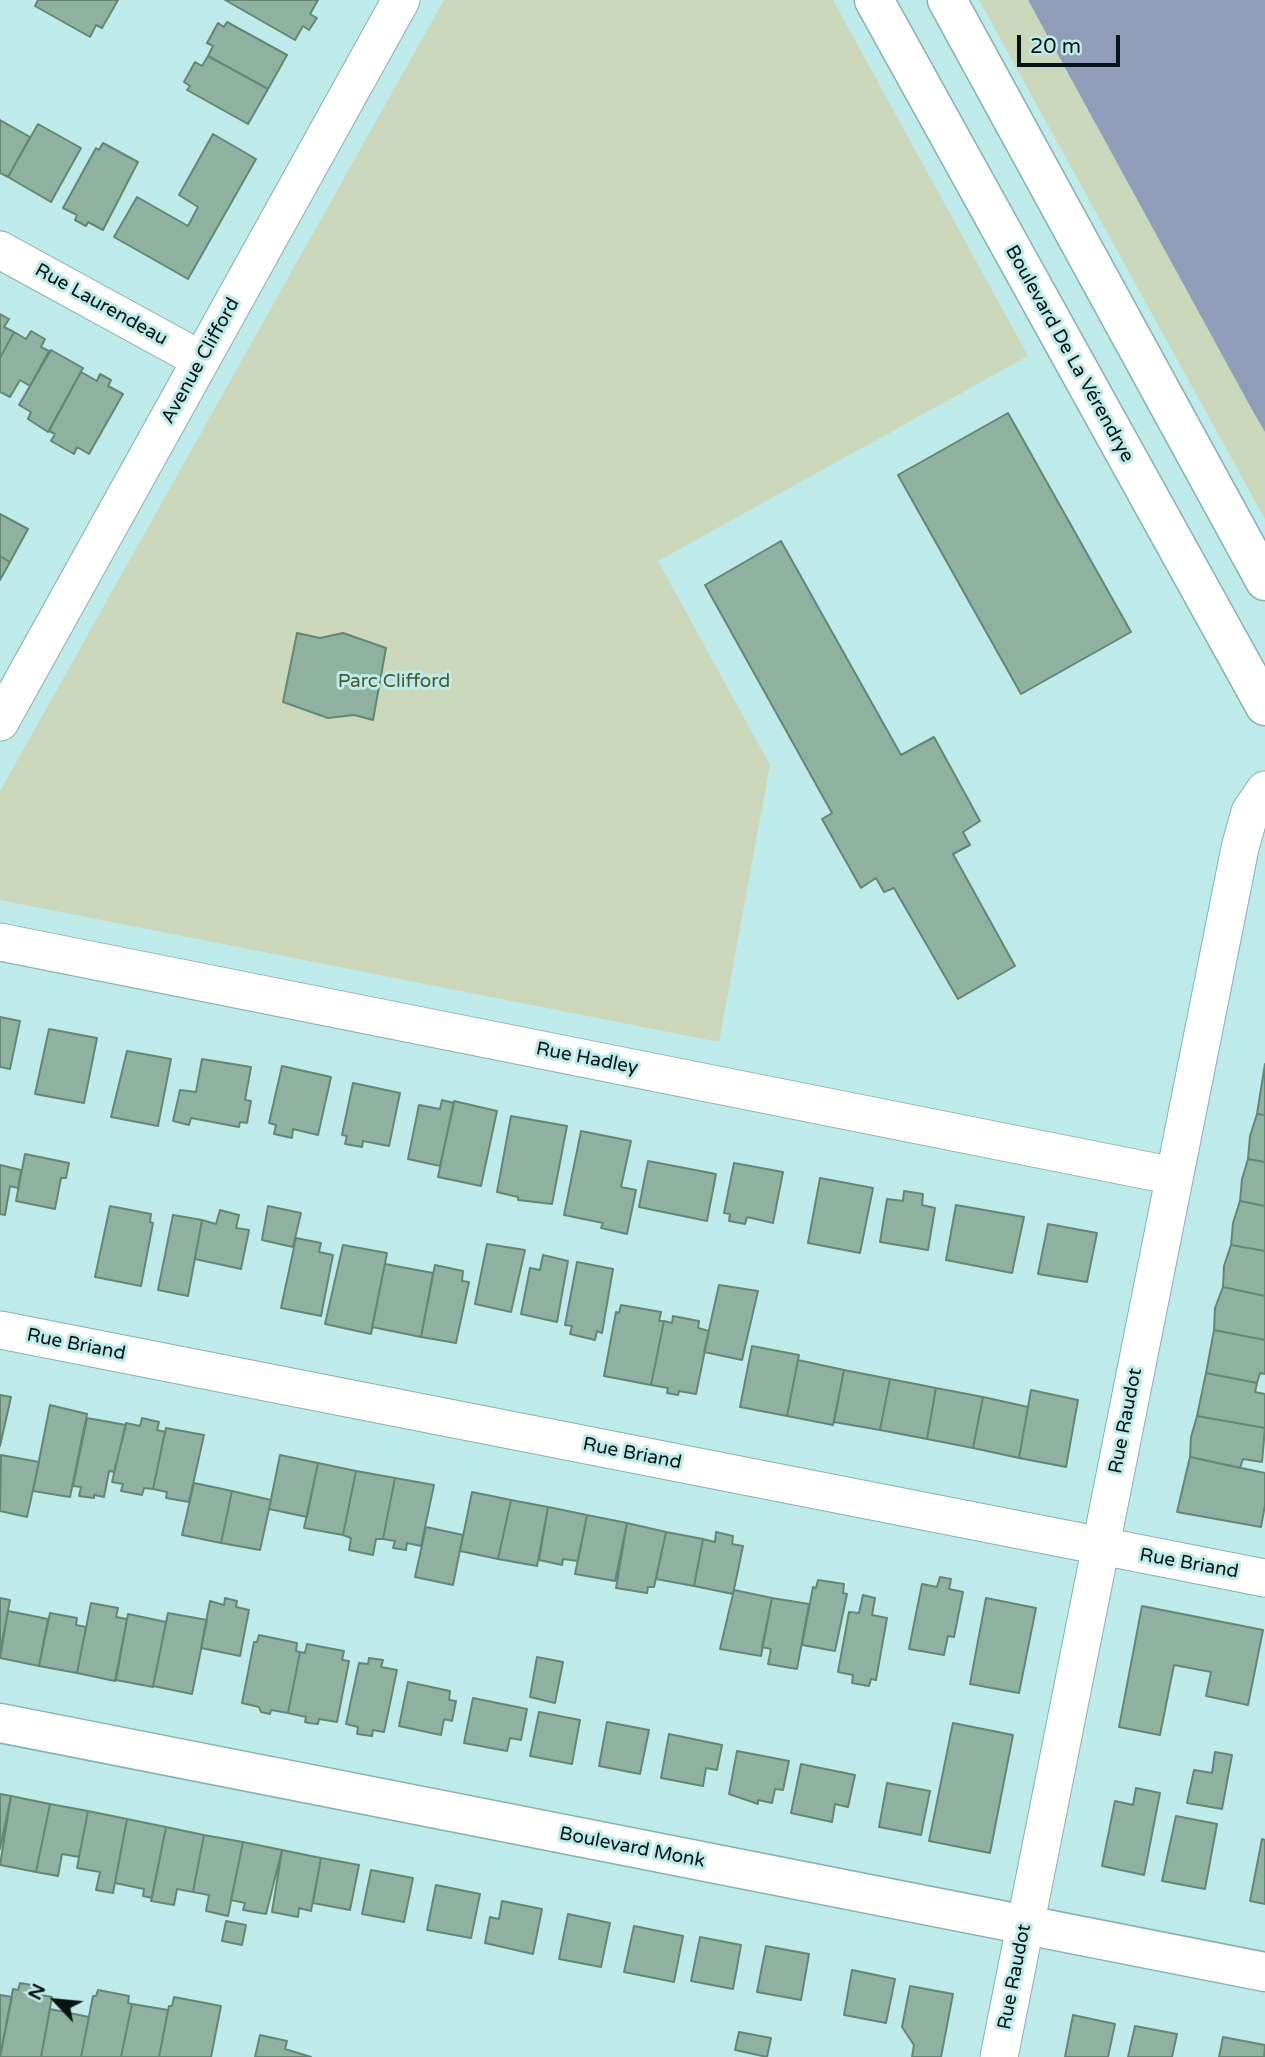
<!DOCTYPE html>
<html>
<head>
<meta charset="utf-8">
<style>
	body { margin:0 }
	#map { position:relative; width:1265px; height:2057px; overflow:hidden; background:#bfeaea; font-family:"Varela Round",sans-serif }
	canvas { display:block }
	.north { position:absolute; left:21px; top:1966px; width:70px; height:70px; -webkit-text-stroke:5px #bfeaea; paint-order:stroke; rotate:296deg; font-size:19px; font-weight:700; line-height:28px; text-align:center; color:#051515 }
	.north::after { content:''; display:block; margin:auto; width:24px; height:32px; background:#051515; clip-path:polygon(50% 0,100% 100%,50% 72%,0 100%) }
	.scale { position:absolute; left:1017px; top:35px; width:103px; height:32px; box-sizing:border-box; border:4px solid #051515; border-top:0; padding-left:9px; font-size:21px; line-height:24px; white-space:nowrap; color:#051515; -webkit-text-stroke:5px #bfeaea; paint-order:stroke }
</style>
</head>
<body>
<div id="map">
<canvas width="1265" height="2057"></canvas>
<div class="north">N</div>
<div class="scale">20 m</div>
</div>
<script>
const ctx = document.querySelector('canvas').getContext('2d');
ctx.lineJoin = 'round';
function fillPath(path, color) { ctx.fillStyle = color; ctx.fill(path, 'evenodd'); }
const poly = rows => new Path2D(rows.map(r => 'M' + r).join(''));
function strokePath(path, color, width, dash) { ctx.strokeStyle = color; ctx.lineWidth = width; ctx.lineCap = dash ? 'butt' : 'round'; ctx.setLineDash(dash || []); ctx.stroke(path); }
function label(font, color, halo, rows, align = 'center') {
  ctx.font = font + ' "Varela Round",sans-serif'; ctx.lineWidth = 6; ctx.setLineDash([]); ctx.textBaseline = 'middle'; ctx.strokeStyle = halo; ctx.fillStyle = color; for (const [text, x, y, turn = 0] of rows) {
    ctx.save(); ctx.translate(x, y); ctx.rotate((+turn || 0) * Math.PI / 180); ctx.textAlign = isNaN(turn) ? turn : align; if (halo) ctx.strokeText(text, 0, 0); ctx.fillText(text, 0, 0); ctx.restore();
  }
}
fillPath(poly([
	[444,0,833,0,1028,356,658,561,770,765,719,1042,0,900,0,791],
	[979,0,1028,0,1265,432,1265,519]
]), '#cad7bb');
fillPath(poly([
	[1028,0,1265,0,1265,432,1250,406]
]), '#909db9');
const building = poly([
	[38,0,118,0,102,28,96,25,90,37,35,6,38,0],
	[225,0,318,0,310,14,317,18,309,30,303,26,295,40,225,0],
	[227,22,287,55,268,89,208,56,213,46,207,43,218,23,224,27,227,22],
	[208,56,268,89,248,124,187,90,190,86,184,82,195,62,202,66,208,56],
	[0,120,30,137,8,177,0,173,0,120],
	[38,124,81,148,51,202,8,177,38,124],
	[213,134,256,159,188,279,114,237,137,197,188,226,198,207,179,195,213,134],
	[103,143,138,162,103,230,88,222,86,226,75,220,77,215,63,208,96,148,99,150,103,143],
	[0,314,9,319,4,327,14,332,0,358,0,314],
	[31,331,45,339,41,347,49,351,30,386,20,380,10,397,0,392,0,358,14,332,26,339,31,331],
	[51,350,83,368,48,432,28,419,31,412,19,405,51,350],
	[81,372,97,381,100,374,111,380,108,386,123,394,89,454,77,447,74,454,51,441,55,434,49,431,81,372],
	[1008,413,1131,632,1021,694,898,475,1008,413],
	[0,514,28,529,10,562,0,556,0,514],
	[781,541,901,755,934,737,980,821,963,832,970,845,953,854,1015,966,958,999,894,888,884,892,876,878,861,888,822,819,832,813,705,585,781,541],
	[0,556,10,562,0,580,0,556],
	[297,633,320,638,343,633,386,648,373,720,354,715,328,718,283,702,297,633],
	[0,1017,20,1021,10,1069,0,1067,0,1017],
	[49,1029,97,1038,84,1103,35,1094,49,1029],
	[127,1051,171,1059,158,1126,111,1117,127,1051],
	[202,1059,251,1067,245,1100,251,1101,247,1123,240,1122,239,1127,191,1118,189,1125,173,1121,180,1090,196,1092,202,1059],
	[1265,1064,1265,1115,1257,1114,1265,1064],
	[282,1066,331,1077,318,1135,293,1129,292,1138,274,1134,276,1125,269,1123,282,1066],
	[353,1083,400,1093,389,1146,363,1141,362,1147,345,1144,347,1136,342,1135,353,1083],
	[442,1100,454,1103,440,1166,408,1159,419,1105,440,1109,442,1100],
	[454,1101,497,1111,481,1186,438,1177,454,1101],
	[1257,1114,1265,1115,1265,1162,1248,1159,1250,1136,1257,1114],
	[511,1116,567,1126,552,1204,518,1200,518,1197,497,1192,511,1116],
	[581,1131,631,1141,621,1187,636,1190,627,1234,601,1228,603,1223,564,1215,581,1131],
	[25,1154,69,1163,66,1178,61,1178,55,1209,16,1201,25,1154],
	[1248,1159,1265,1162,1265,1206,1240,1201,1242,1179,1248,1159],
	[648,1161,716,1174,707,1221,639,1207,648,1161],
	[734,1163,783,1172,773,1223,747,1217,745,1224,729,1221,730,1214,724,1213,734,1163],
	[0,1165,21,1170,18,1188,10,1186,5,1215,0,1214,0,1165],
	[820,1178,873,1188,860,1253,808,1243,820,1178],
	[904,1191,923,1194,922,1205,935,1208,928,1250,880,1242,887,1199,903,1201,904,1191],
	[1240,1201,1265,1206,1265,1251,1231,1245,1233,1223,1240,1201],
	[956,1205,1024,1217,1012,1273,946,1260,956,1205],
	[110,1206,151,1214,150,1222,153,1223,141,1286,95,1277,110,1206],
	[268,1206,301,1213,293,1247,262,1240,268,1206],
	[220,1210,239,1215,236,1228,249,1230,241,1269,195,1259,202,1220,216,1224,220,1210],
	[173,1215,202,1220,188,1296,158,1290,173,1215],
	[1048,1224,1097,1233,1087,1282,1038,1274,1048,1224],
	[296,1238,321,1243,319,1252,333,1255,321,1316,281,1308,296,1238],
	[487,1244,525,1250,511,1312,475,1304,487,1244],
	[343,1245,387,1253,371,1334,325,1324,343,1245],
	[1231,1245,1265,1251,1265,1296,1223,1287,1224,1266,1231,1245],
	[543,1255,568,1261,557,1322,521,1314,530,1268,540,1270,543,1255],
	[577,1262,613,1269,602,1333,597,1331,595,1340,570,1334,572,1326,565,1325,577,1262],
	[385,1264,433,1273,421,1337,372,1327,385,1264],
	[435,1265,463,1271,462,1281,469,1282,456,1343,421,1337,435,1265],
	[719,1285,758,1291,742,1360,704,1352,719,1285],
	[1223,1287,1265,1296,1265,1340,1214,1330,1215,1308,1223,1287],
	[621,1305,661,1312,659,1321,664,1321,651,1385,604,1376,616,1312,619,1313,621,1305],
	[673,1316,699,1321,698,1328,709,1331,696,1394,679,1391,678,1395,667,1393,668,1388,651,1385,664,1321,672,1323,673,1316],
	[1214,1330,1265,1340,1265,1374,1260,1373,1257,1383,1206,1373,1214,1330],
	[752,1346,799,1355,787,1416,740,1407,752,1346],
	[798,1360,844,1370,833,1425,787,1416,798,1360],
	[844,1370,890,1379,880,1430,834,1422,844,1370],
	[1206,1373,1257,1383,1255,1392,1265,1394,1265,1428,1197,1416,1206,1373],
	[890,1379,936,1388,927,1439,880,1430,890,1379],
	[936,1388,983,1397,973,1448,927,1439,936,1388],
	[1031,1390,1078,1400,1066,1467,1019,1458,1031,1390],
	[0,1395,11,1397,0,1446,0,1395],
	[983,1397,1028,1407,1019,1458,973,1448,983,1397],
	[50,1405,87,1414,70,1497,33,1491,50,1405],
	[1197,1416,1265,1428,1262,1462,1243,1459,1240,1468,1190,1457,1191,1437,1197,1416],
	[87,1418,126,1425,114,1472,109,1471,104,1497,94,1495,94,1498,79,1496,81,1487,73,1486,87,1418],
	[142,1418,159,1422,157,1430,165,1432,153,1489,144,1488,142,1495,121,1491,123,1484,112,1482,126,1423,140,1426,142,1418],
	[166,1428,204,1435,189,1502,166,1498,167,1492,153,1489,166,1428],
	[1,1455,39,1462,27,1517,0,1511,1,1455],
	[280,1455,318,1463,307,1517,269,1509,280,1455],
	[1190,1457,1265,1473,1265,1505,1261,1527,1177,1512,1190,1457],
	[318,1463,356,1471,343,1535,304,1528,318,1463],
	[356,1471,395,1478,383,1539,376,1539,373,1555,349,1550,351,1538,343,1535,356,1471],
	[395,1478,434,1485,421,1546,407,1543,406,1550,393,1548,395,1541,383,1539,395,1478],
	[194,1483,232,1491,221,1543,182,1535,194,1483],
	[232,1491,271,1500,260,1550,221,1543,232,1491],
	[472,1492,511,1500,498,1559,460,1551,472,1492],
	[511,1500,548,1507,537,1566,498,1559,511,1500],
	[548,1507,587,1515,578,1561,563,1559,562,1565,539,1560,548,1507],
	[587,1515,627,1523,615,1581,575,1574,587,1515],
	[627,1523,666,1532,654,1587,648,1587,647,1593,616,1588,627,1523],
	[426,1527,463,1535,453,1585,415,1577,426,1527],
	[666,1532,703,1539,694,1586,656,1579,666,1532],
	[716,1532,733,1536,732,1544,743,1546,733,1594,694,1586,703,1539,715,1542,716,1532],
	[940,1577,951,1579,949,1589,963,1592,954,1637,948,1636,944,1655,909,1649,922,1584,937,1587,940,1577],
	[818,1580,844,1584,843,1593,847,1594,835,1651,802,1645,813,1587,816,1588,818,1580],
	[734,1590,772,1598,761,1656,720,1649,734,1590],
	[863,1595,875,1598,872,1615,887,1618,876,1680,871,1679,869,1686,852,1683,853,1675,838,1672,849,1612,859,1613,863,1595],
	[0,1598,10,1600,0,1652,0,1598],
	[225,1598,237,1601,236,1607,249,1610,240,1656,201,1648,210,1601,224,1605,225,1598],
	[772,1598,809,1604,797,1669,768,1664,771,1649,762,1647,772,1598],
	[986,1598,1036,1608,1019,1693,970,1684,986,1598],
	[91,1603,118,1608,116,1617,127,1619,115,1681,77,1673,91,1603],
	[1142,1606,1263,1630,1248,1705,1206,1696,1211,1672,1174,1665,1160,1735,1119,1727,1142,1606],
	[8,1611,48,1619,39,1666,0,1658,8,1611],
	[50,1613,77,1618,76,1625,86,1627,77,1673,39,1666,50,1613],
	[168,1613,207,1620,192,1694,153,1686,168,1613],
	[128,1614,166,1622,153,1687,116,1680,128,1614],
	[259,1635,297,1643,296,1651,300,1652,288,1713,271,1710,270,1714,261,1712,259,1707,242,1703,254,1642,257,1642,259,1635],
	[307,1644,344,1651,342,1660,349,1661,337,1722,319,1719,318,1724,309,1723,305,1722,306,1717,288,1713,300,1652,305,1653,307,1644],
	[537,1657,563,1662,555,1703,530,1697,537,1657],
	[369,1658,383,1660,381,1667,397,1670,384,1732,373,1730,372,1736,357,1734,358,1727,346,1724,359,1663,368,1664,369,1658],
	[408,1682,450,1691,449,1700,456,1701,452,1721,444,1719,441,1735,399,1726,408,1682],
	[473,1698,527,1709,521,1740,510,1738,507,1751,464,1743,473,1698],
	[539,1712,580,1720,572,1764,530,1756,539,1712],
	[607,1722,649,1730,640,1774,599,1766,607,1722],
	[953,1723,1013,1735,990,1853,929,1841,953,1723],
	[669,1734,722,1745,717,1770,706,1768,703,1786,661,1778,669,1734],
	[737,1751,789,1761,783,1790,775,1789,772,1803,758,1800,758,1804,729,1794,737,1751],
	[1215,1752,1232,1755,1222,1809,1187,1803,1194,1770,1212,1773,1215,1752],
	[801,1764,855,1775,848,1807,835,1804,832,1822,791,1813,801,1764],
	[887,1783,930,1791,921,1835,879,1827,887,1783],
	[1136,1788,1160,1793,1144,1875,1102,1866,1115,1801,1133,1805,1136,1788],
	[0,1794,11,1796,0,1849,0,1794],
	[11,1796,50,1804,36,1872,0,1865,11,1796],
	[50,1804,88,1811,79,1857,62,1854,58,1876,36,1872,50,1804],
	[88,1811,127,1819,113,1893,96,1890,100,1872,77,1868,88,1811],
	[1176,1816,1217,1824,1205,1889,1162,1881,1176,1816],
	[127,1819,166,1827,152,1898,143,1896,144,1889,115,1883,127,1819],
	[166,1827,204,1835,193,1892,177,1889,174,1905,151,1901,166,1827],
	[204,1835,243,1842,228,1916,206,1911,209,1895,193,1892,204,1835],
	[1262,1839,1265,1840,1265,1904,1250,1901,1262,1839],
	[243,1842,282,1850,266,1914,243,1910,245,1903,231,1900,243,1842],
	[282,1850,321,1858,311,1911,299,1908,298,1917,272,1912,282,1850],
	[321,1858,359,1865,350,1910,313,1903,321,1858],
	[371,1870,413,1878,404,1922,362,1914,371,1870],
	[436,1885,480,1894,471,1938,427,1930,436,1885],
	[502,1901,542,1909,533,1954,485,1943,490,1917,499,1919,502,1901],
	[568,1914,610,1923,601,1967,559,1959,568,1914],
	[226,1921,246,1925,242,1945,222,1941,226,1921],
	[634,1926,683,1936,674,1982,624,1972,634,1926],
	[700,1937,741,1945,733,1989,691,1981,700,1937],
	[766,1946,809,1954,801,2000,757,1992,766,1946],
	[852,1970,895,1979,886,2023,844,2015,852,1970],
	[20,1983,38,1986,36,1994,52,1997,41,2057,0,2057,13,1989,18,1990,20,1983],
	[910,1986,953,1994,941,2057,912,2057,914,2045,902,2027,910,1986],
	[98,1990,129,1996,128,2003,132,2004,121,2057,81,2057,93,1996,96,1996,98,1990],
	[0,1995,12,1997,1,2052,0,2052,0,1995],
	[174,1997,221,2006,211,2057,159,2057,169,2006,172,2006,174,1997],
	[132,2004,168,2010,159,2057,121,2057,132,2004],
	[50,2009,89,2017,81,2057,41,2057,50,2009],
	[1073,2015,1115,2024,1108,2057,1065,2057,1073,2015],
	[1135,2026,1177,2034,1172,2057,1128,2057,1135,2026],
	[739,2032,771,2038,767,2057,735,2050,739,2032],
	[260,2035,287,2041,285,2049,311,2057,255,2057,260,2035],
	[1223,2037,1265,2045,1264,2057,1219,2057,1223,2037]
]);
fillPath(building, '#8fb19f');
strokePath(building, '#668675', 2);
const street = poly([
	[0,250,201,360],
	[0,722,401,0],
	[0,942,1174,1176],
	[0,1330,1265,1578],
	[999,2057,1240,848,1250,812,1265,790]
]);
const secondary = poly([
	[874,0,1265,706],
	[947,0,1265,581],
	[0,1723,1265,1972]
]);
strokePath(street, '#87b0b1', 39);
strokePath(secondary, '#87b0b1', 41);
strokePath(street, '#fff', 37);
strokePath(secondary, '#fff', 38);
label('19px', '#051515', '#bfeaea', [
	["Rue Laurendeau",101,305,29],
	["Boulevard De La Vérendrye",1069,354,61],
	["Avenue Clifford",201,361,-61],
	["Rue Hadley",587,1059,11],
	["Rue Briand",76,1345,11],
	["Rue Raudot",1126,1421,-79],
	["Rue Briand",632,1454,11],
	["Rue Briand",1189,1564,10],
	["Boulevard Monk",632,1848,11],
	["Rue Raudot",1015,1977,-79]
]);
label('19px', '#475b2c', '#bfeaea', [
	["Parc Clifford",394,682]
]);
</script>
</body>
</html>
